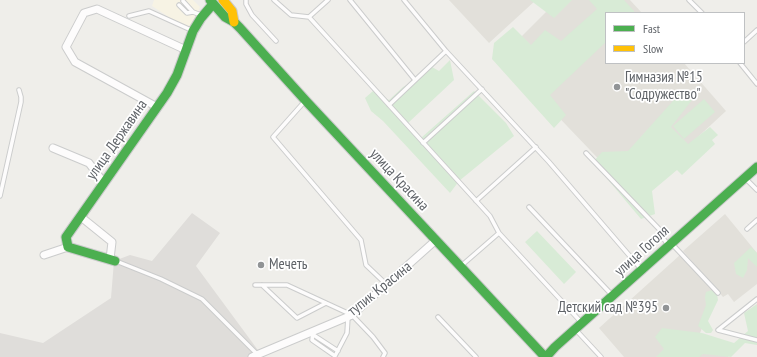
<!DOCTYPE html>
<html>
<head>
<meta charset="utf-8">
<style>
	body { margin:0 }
	#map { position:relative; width:757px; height:357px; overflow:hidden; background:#efeeea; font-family:"PT Sans Narrow",sans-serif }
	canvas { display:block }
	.legend { position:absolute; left:605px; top:12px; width:140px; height:52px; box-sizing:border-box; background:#fff; border:1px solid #bfc1c3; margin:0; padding:5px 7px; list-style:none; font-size:12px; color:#5f6368 }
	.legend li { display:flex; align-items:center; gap:8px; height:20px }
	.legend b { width:20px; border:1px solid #bfc1c3 }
</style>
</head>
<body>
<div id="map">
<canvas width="757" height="357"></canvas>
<ul class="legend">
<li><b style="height:5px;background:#4caf50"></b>Fast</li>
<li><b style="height:5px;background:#ffc107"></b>Slow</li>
</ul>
</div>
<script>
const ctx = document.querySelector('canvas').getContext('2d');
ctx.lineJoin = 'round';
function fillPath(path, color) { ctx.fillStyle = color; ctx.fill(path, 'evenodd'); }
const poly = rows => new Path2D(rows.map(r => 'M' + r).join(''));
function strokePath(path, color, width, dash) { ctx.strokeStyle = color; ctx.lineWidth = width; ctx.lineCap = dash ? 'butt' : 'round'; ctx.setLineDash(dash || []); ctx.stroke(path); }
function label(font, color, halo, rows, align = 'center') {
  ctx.font = font + ' "PT Sans Narrow",sans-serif'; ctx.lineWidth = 3.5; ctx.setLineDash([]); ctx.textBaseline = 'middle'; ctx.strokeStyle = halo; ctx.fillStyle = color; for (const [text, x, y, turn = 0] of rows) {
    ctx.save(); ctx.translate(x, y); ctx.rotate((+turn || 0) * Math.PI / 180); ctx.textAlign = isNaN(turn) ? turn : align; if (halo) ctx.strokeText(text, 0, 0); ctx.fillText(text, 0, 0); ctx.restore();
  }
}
fillPath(poly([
	[154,0,193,0,200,7,190,31,152,6]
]), '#f7f3e4');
fillPath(poly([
	[192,213,220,233,196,266,263,357,0,357,0,333,43,343,111,298,114,261,130,255,152,261]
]), '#dfddda');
fillPath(poly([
	[449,0,536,0,489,43],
	[558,0,630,0,642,13,606,13,606,63,684,63,726,111,634,196,501,57],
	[725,214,757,253,757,284,734,302,728,294,723,297,683,251],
	[680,255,715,293,699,336,729,357,624,357,599,328]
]), '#e2e0da');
fillPath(poly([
	[530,0,572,0,554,18],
	[589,0,624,0,634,11,634,13,606,13,606,42,550,95,566,115,554,128,492,59,494,43,513,27,531,45,545,30,561,41,597,9],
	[450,60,454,80,408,123,421,138,474,91,506,123,514,136,459,181,450,193,383,121,371,111,365,98,373,91,389,100,403,87,418,79,432,67,439,71],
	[681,92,692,100,671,127,688,144,710,127,718,135,712,140,715,144,682,175,677,170,652,191,655,214,641,219,593,162,602,152,628,151],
	[704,99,715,112,684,139,673,126],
	[537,231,576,272,564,284,525,242],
	[751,247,757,253,757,267,748,258,747,270,743,278,736,274,734,263],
	[712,290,717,294,718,300,708,321,713,330,711,333,706,333,698,326,706,305,705,297,706,292],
	[757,304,757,345,745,343,731,357,703,354,699,357,656,357,664,349,655,337,662,328,702,333,734,343,748,331,744,313]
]), '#d8ebd6');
const lane = poly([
	[246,0,246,4,252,15,276,41],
	[274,0,291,15,309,17],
	[328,0,309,17,490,216,499,233,581,322],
	[350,0,415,80],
	[404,0,446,51,549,162,641,269],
	[689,0,702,13],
	[183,1,193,12,201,15],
	[179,5,187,13,193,12],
	[129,16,149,11,191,30],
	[744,42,757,30],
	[740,63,757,84],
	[305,101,273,137,361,240,366,265,386,284],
	[389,105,446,51],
	[423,143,482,89],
	[586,153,660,230,661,235,668,245],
	[745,178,757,190],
	[0,196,21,102,21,97,19,90],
	[476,201,536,147],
	[529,207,612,295],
	[747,229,757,220],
	[672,244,718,293],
	[116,261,161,279,202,299,257,354],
	[461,266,499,233],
	[255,285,287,285,352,315,373,337,385,353,383,357],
	[262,285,297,318,326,303],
	[757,299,718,330,757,340],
	[438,317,476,357],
	[576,330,601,357],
	[313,332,312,340,335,356,347,333,348,317],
	[312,334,338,351]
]);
const street = poly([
	[157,107,75,62,66,47,84,13,97,9,186,50],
	[53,148,89,163,104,183],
	[81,217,112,242,110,259],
	[44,255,68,247],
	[252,357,352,315,436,240]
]);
const fast = poly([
	[210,0,225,17,234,22,240,28,306,101,545,357],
	[115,261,68,247,66,237,167,93,177,75,193,31,201,18,213,4],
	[546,357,555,347,757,167]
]);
const slow = poly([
	[223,0,232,11,234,22]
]);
strokePath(lane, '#cbcccc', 5.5);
strokePath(street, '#cbcccc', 9);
strokePath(fast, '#cacacb', 11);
strokePath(slow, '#cacacb', 11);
strokePath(lane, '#fdfcfc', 3.5);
strokePath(street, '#fdfcfc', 7);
strokePath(fast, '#4caf50', 9);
strokePath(slow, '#ffc107', 9);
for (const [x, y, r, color] of [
	[617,87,4,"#919496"],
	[261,265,4,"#919496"],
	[666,308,4,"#919496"]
]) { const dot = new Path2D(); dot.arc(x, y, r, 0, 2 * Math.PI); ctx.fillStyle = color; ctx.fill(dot); strokePath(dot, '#fff', 1.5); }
label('15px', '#5f6368', '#fff', [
	["Гимназия №15",625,78],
	["\"Содружество\"",625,95],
	["Мечеть",269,265],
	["Детский сад №395",658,308,"right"]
], 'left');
label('15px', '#5f6368', '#fff', [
	["улица Державина",117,140,-55],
	["улица Красина",399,180,47],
	["улица Гоголя",642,251,-42],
	["тупик Красина",380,289,-39]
]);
</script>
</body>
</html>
